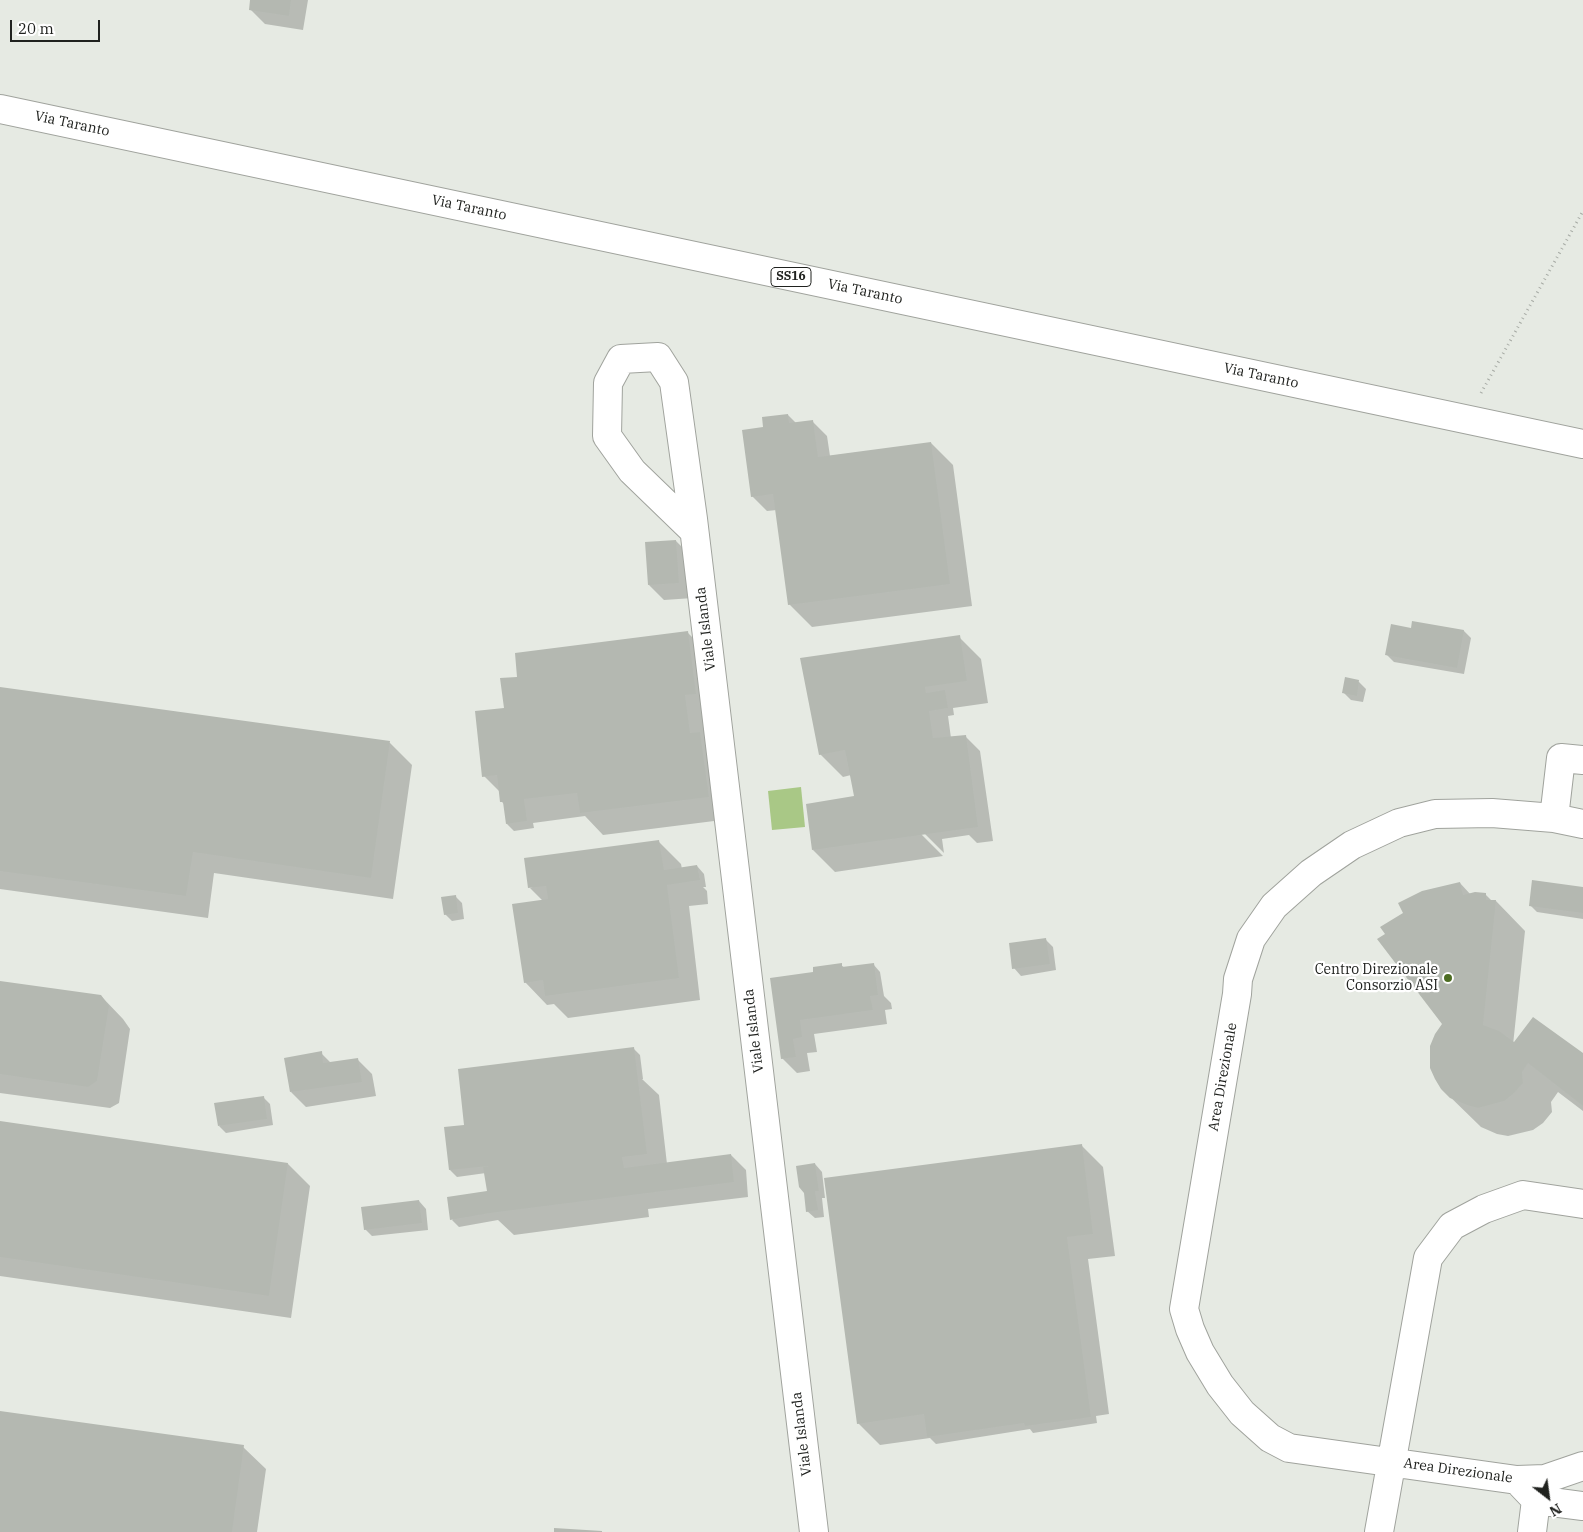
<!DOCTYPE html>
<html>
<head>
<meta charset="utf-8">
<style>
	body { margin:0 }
	#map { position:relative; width:1583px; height:1532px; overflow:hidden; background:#e6eae3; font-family:"IBM Plex Serif",serif }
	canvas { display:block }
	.north { position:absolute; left:1523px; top:1472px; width:50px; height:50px; -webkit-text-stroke:4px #fff; paint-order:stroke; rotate:150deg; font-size:14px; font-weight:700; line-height:20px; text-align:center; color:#20221f }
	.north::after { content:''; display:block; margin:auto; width:18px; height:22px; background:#20221f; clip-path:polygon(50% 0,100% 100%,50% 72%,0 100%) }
	.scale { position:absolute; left:10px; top:20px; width:90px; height:22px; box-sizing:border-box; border:2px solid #20221f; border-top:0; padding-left:6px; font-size:15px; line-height:18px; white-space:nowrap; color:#20221f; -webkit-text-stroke:4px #fff; paint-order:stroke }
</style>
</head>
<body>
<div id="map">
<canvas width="1583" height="1532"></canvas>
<div class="north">N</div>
<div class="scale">20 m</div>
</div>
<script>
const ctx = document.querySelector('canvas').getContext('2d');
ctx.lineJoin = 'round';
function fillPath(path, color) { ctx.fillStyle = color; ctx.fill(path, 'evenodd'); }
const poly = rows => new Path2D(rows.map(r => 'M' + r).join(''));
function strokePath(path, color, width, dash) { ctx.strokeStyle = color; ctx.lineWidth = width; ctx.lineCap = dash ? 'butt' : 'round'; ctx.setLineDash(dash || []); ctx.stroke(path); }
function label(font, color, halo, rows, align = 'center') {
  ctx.font = font + ' "IBM Plex Serif",serif'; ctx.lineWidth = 4.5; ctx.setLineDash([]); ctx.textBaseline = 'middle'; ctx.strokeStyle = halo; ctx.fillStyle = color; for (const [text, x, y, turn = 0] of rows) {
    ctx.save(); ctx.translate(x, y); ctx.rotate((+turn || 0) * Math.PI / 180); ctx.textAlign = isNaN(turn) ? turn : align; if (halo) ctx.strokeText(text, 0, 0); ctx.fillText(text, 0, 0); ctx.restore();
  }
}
fillPath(poly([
	[801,787,805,827,772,830,768,791]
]), '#a9c886');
fillPath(poly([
	[252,0,308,0,303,30,265,24,250,9],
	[788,415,796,423,812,421,827,436,830,456,931,443,953,465,972,606,812,627,789,604,777,510,767,511,752,496,765,428],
	[676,541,691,556,693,598,664,600,649,585],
	[1412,629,1464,631,1471,638,1464,674,1394,662,1387,655],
	[687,632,709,654,730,819,603,835,585,816,533,823,534,828,514,831,507,824,505,805,502,802,501,793,484,776,505,709,519,678],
	[959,637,981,659,988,703,953,708,954,715,948,716,951,738,965,736,980,751,993,841,977,843,969,835,942,839,944,853,919,828,917,830,943,856,835,872,813,850,855,797,851,775,843,777,820,754],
	[1346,679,1359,682,1366,689,1363,702,1351,700,1344,693],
	[0,688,390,743,412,765,393,899,214,873,208,918,0,889],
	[659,842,681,864,682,869,697,866,704,874,706,887,703,887,707,891,708,904,689,906,700,1000,568,1018,554,1004,547,1005,525,982,543,901,530,888],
	[1460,883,1471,895,1485,894,1493,902,1496,901,1525,931,1513,1045,1583,1055,1583,1111,1558,1092,1551,1102,1552,1112,1543,1123,1533,1130,1508,1136,1497,1134,1481,1127,1442,1089,1444,1024],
	[1583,889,1583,919,1537,912,1530,905],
	[455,896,462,903,464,919,452,921,445,914],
	[1046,940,1053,947,1056,970,1021,976,1014,968],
	[873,964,880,972,884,996,891,1003,892,1009,885,1010,887,1024,814,1034,817,1052,807,1053,810,1071,797,1073,782,1058,815,973,841,965,845,968],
	[0,983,101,996,123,1019,130,1029,119,1103,110,1108,0,1093],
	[633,1048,640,1055,643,1079,642,1079,659,1095,667,1164,731,1155,746,1170,748,1197,648,1209,649,1217,514,1235,498,1220,459,1227,452,1220,488,1192,486,1173,457,1177,450,1170,465,1126],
	[321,1053,331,1063,357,1059,372,1074,376,1096,306,1107,291,1092],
	[263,1097,270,1104,273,1125,226,1133,219,1126],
	[0,1122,288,1164,310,1186,291,1318,0,1276],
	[1081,1145,1103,1167,1115,1256,1088,1259,1109,1414,1096,1416,1097,1423,1033,1433,1030,1429,936,1444,930,1438,880,1445,858,1423],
	[815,1164,822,1172,825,1198,822,1198,824,1217,815,1218,807,1211],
	[419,1201,426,1209,428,1230,372,1236,365,1229],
	[0,1412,243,1447,266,1469,257,1532,0,1532]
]), '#0003');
fillPath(poly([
	[250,0,291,0,289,16,249,10],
	[788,414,789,423,813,420,818,457,931,442,950,584,788,605,773,494,751,497,742,430,763,427,762,417],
	[676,540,679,583,648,585,645,542],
	[1412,621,1464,630,1457,668,1385,655,1391,624,1411,628],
	[688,631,696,694,685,695,690,733,700,732,709,797,580,813,577,793,524,799,527,821,506,824,503,802,500,802,497,775,482,777,475,711,504,708,500,678,517,677,515,653],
	[960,635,967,681,925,687,926,693,945,690,948,708,929,711,933,738,966,735,978,827,812,850,806,804,854,796,845,750,819,755,800,658],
	[1345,677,1359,680,1357,696,1342,693],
	[0,687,390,741,371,878,193,852,186,896,0,871],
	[659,840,664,870,697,865,700,880,667,885,679,978,545,996,543,980,524,983,512,904,548,899,546,886,528,888,524,858],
	[1532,880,1583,887,1583,913,1529,906],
	[1460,882,1463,895,1475,892,1486,893,1486,900,1496,900,1483,1025,1499,1031,1514,1042,1533,1017,1583,1053,1583,1106,1528,1063,1522,1072,1523,1083,1513,1094,1504,1101,1478,1108,1467,1105,1450,1098,1441,1089,1435,1079,1430,1068,1430,1046,1435,1034,1442,1024,1377,939,1385,934,1380,927,1403,913,1398,903,1422,891],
	[456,895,458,913,444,915,441,897],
	[1046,938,1050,964,1012,969,1009,943],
	[842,963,842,967,874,963,878,995,870,996,873,1010,800,1020,802,1037,793,1039,796,1057,781,1059,770,978,813,972,813,967],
	[0,981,101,995,109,1006,97,1081,88,1087,0,1074],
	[634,1047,647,1154,622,1157,624,1168,731,1154,734,1182,490,1213,450,1220,447,1197,487,1191,483,1167,490,1166,449,1170,444,1127,464,1125,458,1069],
	[322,1051,323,1063,358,1058,362,1082,290,1092,284,1058],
	[264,1096,267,1119,218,1126,214,1103],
	[0,1121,288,1163,269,1296,0,1257],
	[1082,1144,1093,1234,1067,1237,1091,1417,1025,1426,1024,1423,927,1437,924,1414,857,1424,824,1178],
	[815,1163,819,1191,815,1191,818,1210,806,1212,804,1193,799,1187,796,1166],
	[419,1200,422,1223,364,1230,361,1207],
	[0,1411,244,1445,232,1532,0,1532],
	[554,1528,602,1531,602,1532,554,1532]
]), '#b4b8b1');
const minor = poly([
	[694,531,632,471,607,436,608,383,621,359,658,357,674,382,693,519,814,1532],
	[1554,818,1561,758,1583,760],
	[1583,824,1554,818,1492,813,1435,814,1399,823,1352,845,1311,873,1274,906,1251,939,1238,979,1237,994,1184,1309,1190,1329,1200,1352,1220,1385,1242,1413,1270,1438,1289,1448,1517,1480,1545,1479,1583,1466],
	[1517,1480,1536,1500,1583,1506],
	[1379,1532,1428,1258,1452,1226,1484,1209,1523,1195,1583,1204],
	[1532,1532,1536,1500]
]);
const major = poly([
	[0,109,1583,444]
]);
strokePath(minor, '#a0a39d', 30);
strokePath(major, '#a0a39d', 30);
strokePath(poly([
	[1481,393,1583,211]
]), '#a7aba5', 3, [1, 4]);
strokePath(minor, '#fff', 28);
strokePath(major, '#fff', 28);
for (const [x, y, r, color] of [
	[1448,978,5,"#4d6d23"]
]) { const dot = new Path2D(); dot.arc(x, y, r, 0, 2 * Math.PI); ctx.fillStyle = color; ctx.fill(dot); strokePath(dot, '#fff', 2); }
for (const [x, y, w] of [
	[791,277,40]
]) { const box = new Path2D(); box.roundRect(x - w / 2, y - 9.5, w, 19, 4); ctx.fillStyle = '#fff'; ctx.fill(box); strokePath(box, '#20221f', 1); }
label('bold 12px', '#20221f', null, [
	["SS16",791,277]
]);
label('14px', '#20221f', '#fff', [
	["Via Taranto",72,124,12],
	["Via Taranto",469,208,12],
	["Via Taranto",865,292,12],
	["Via Taranto",1261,376,12],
	["Viale Islanda",706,629,-97],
	["Viale Islanda",754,1031,-97],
	["Area Direzionale",1223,1077,-80],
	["Viale Islanda",802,1434,-97],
	["Area Direzionale",1458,1471,8]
]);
label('14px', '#20221f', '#fff', [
	["Centro Direzionale",1438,970],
	["Consorzio ASI",1438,986]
], 'right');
</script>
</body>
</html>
